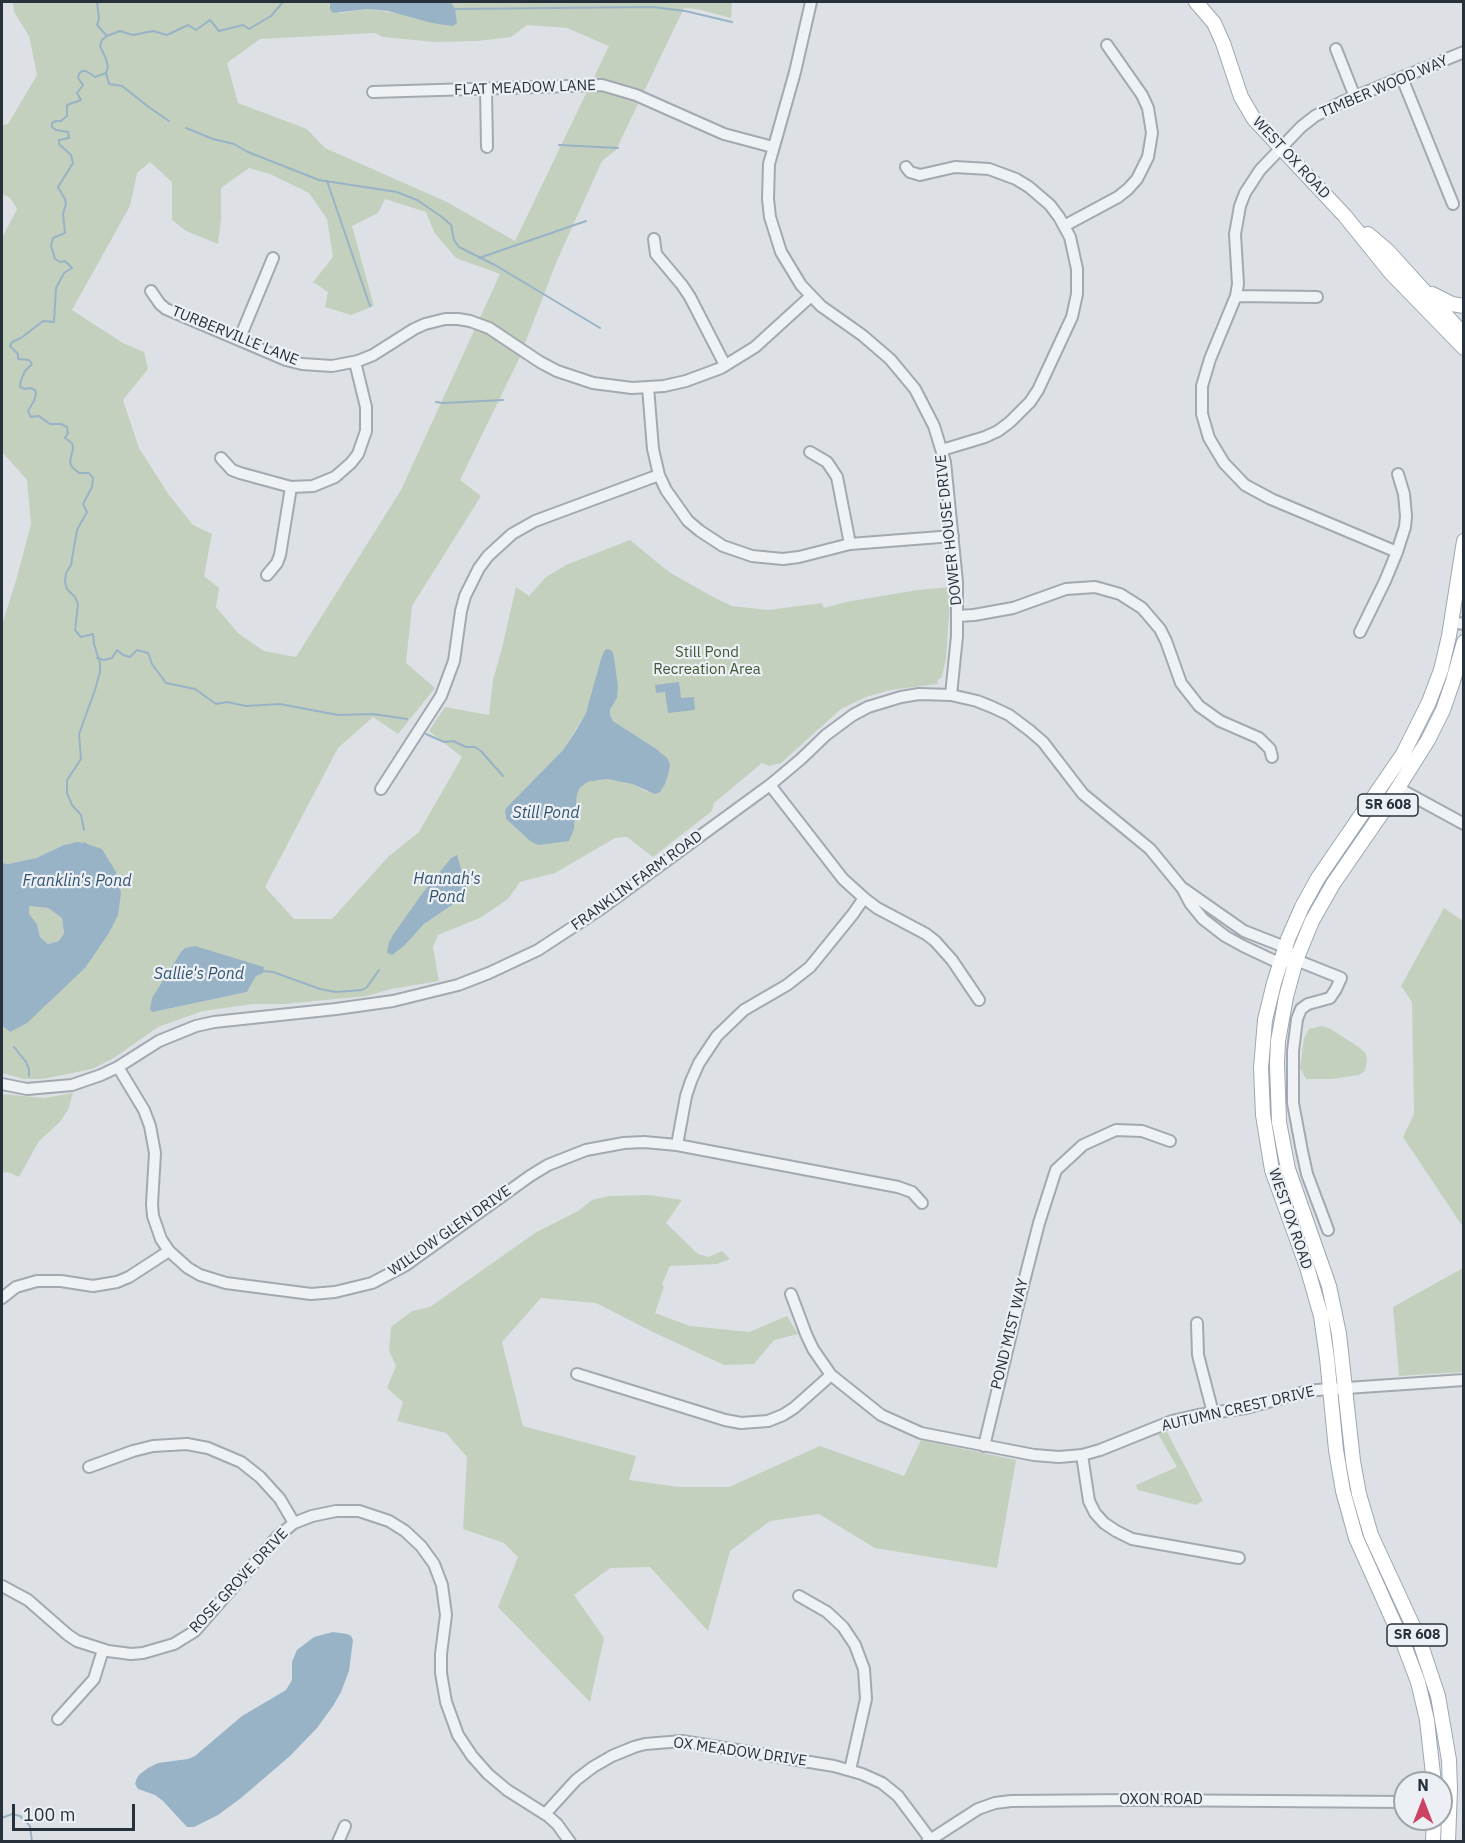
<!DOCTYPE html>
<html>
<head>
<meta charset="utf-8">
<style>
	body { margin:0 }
	#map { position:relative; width:1465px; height:1843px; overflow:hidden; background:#dde1e6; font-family:"IBM Plex Sans",sans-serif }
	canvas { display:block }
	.frame { position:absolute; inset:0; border:3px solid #27313c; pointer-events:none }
	.north { position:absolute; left:1393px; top:1771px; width:60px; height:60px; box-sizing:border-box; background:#ecf0f4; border:2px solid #9da4aa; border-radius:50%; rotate:0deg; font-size:16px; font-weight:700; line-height:24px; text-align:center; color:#27313c }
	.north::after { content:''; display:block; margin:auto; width:21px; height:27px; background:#cb4263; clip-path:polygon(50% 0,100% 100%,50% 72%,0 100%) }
	.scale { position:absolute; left:12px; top:1804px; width:123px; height:27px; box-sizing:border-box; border:3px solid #27313c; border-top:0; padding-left:8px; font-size:18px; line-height:21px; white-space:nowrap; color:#27313c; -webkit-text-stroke:4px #ecf0f4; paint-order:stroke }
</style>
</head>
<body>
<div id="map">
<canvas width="1465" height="1843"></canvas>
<div class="frame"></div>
<div class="north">N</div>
<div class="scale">100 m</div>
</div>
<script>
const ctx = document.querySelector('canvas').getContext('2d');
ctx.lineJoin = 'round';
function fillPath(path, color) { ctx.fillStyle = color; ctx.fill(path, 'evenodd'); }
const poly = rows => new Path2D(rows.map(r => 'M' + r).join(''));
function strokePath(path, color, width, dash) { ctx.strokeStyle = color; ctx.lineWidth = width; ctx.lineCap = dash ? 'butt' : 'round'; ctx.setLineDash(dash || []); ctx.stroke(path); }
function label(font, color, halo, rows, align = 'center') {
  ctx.font = font + ' "IBM Plex Sans",sans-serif'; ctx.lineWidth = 4.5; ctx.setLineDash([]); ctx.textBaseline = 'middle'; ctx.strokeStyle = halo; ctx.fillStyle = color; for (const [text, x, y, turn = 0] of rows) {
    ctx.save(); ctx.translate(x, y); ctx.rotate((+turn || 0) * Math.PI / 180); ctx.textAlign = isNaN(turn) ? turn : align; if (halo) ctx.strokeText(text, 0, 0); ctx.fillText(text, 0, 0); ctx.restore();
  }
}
fillPath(poly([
	[13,2,330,2,329,5,339,13,368,9,408,15,453,5,451,2,732,2,731,18,697,9,684,8,616,150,602,161,556,263,519,359,460,480,481,496,412,606,406,663,435,688,398,734,373,717,338,748,265,887,294,919,332,919,388,857,419,832,462,757,429,731,445,707,489,715,493,680,502,648,516,587,529,596,546,577,566,565,630,540,669,572,713,597,732,606,768,610,822,603,824,608,846,602,918,590,951,587,946,658,942,677,937,681,938,684,890,690,866,697,841,709,781,763,769,766,762,763,714,803,712,811,653,857,627,837,615,838,555,873,520,882,508,899,480,918,438,935,433,947,439,981,391,989,367,996,285,1004,253,1004,203,1011,158,1027,114,1058,92,1069,43,1079,24,1079,2,1073,2,1026,10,1032,85,968,83,843,64,845,36,858,8,864,2,863,2,625,17,577,31,524,27,480,2,452,2,235,4,234,17,209,10,198,2,194,2,125,8,124,37,75,29,36,14,12],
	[527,25,567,28,609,46,515,241,447,202,325,148,307,129,238,103,227,63,260,39,375,33,383,37,435,42,477,41,511,37],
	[150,162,172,182,172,220,186,231,218,244,221,219,221,188,249,168,270,174,309,193,327,219,333,257,313,282,328,292,325,307,351,315,374,306,352,226,378,213,385,199,426,212,434,232,456,258,500,274,401,490,296,657,264,651,239,634,216,607,219,588,204,576,212,534,193,525,169,495,139,448,123,400,148,369,144,352,123,343,72,310,130,206,137,173],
	[593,692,617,698,610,710,610,715,613,721,655,748,648,792,632,784,607,779,586,782,580,788,577,794,574,829,568,841,530,841,506,819,505,816,506,808,563,750,586,713],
	[457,856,467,889,458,901,424,924,405,945,389,942,421,895,451,858],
	[256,976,247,992,153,1012],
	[28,906,48,908,62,918,64,933,59,941,48,944,40,937,37,924,29,915],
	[1444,908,1463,921,1463,1227,1403,1137,1414,1114,1412,1002,1401,986],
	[1322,1026,1331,1029,1360,1048,1366,1054,1367,1061,1365,1071,1359,1075,1332,1079,1306,1079,1300,1068,1304,1038,1309,1029],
	[73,1093,68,1110,59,1123,39,1141,19,1177,10,1173,2,1172,2,1094,44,1098],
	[650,1195,682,1200,666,1223,698,1254,709,1257,722,1251,730,1259,717,1264,670,1266,662,1284,664,1287,655,1313,690,1326,749,1332,787,1316,798,1334,774,1340,754,1364,724,1365,653,1332,596,1303,541,1298,502,1342,523,1426,636,1456,629,1480,679,1487,729,1487,820,1446,904,1476,921,1440,1016,1460,997,1568,875,1548,819,1514,770,1521,730,1551,708,1631,650,1567,610,1568,574,1595,604,1638,590,1702,498,1607,518,1557,504,1543,463,1529,467,1457,446,1433,397,1421,403,1402,387,1388,396,1366,389,1351,391,1327,412,1311,430,1307,535,1233,578,1211,592,1200,609,1196],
	[1463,1268,1463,1372,1399,1376,1393,1307],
	[1166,1430,1203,1501,1196,1505,1138,1490,1136,1485,1177,1467,1158,1434]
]), '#c4d0be');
fillPath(poly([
	[330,2,451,2,455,9,457,23,453,26,432,23,388,11,368,9,333,13,330,9],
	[608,649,612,651,614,657,618,687,617,698,610,710,610,715,613,721,655,748,667,758,670,764,669,771,665,784,660,792,655,794,632,784,607,779,587,782,580,788,577,794,574,829,569,841,538,845,530,841,506,819,505,812,506,808,563,750,575,732,586,713,601,659,605,650],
	[679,682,681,698,694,697,695,710,668,713,665,692,656,693,655,685],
	[78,842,83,843,85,842,87,844,102,849,116,872,121,893,118,915,109,933,85,968,27,1023,10,1032,2,1026,2,863,8,864,36,858,64,845],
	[29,906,48,908,62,918,64,933,59,941,48,944,40,937,37,924,29,914],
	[457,855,467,889,458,901,424,924,405,945,392,955,387,953,389,942,393,935,421,895,451,858],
	[195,946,264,967,263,973,256,976,247,992,153,1012,150,1010,152,998,181,952,185,948],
	[333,1632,347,1634,351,1636,353,1640,349,1671,341,1692,333,1706,317,1728,290,1756,241,1798,218,1815,194,1827,187,1827,163,1801,155,1795,138,1789,135,1784,137,1778,140,1774,148,1768,158,1763,188,1759,195,1756,242,1716,286,1690,292,1680,292,1662,297,1650,314,1637]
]), '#98b3c6');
strokePath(poly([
	[97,2,99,19,97,25,107,36,120,31,133,35,153,31,167,35,188,25,196,30,210,20,219,31,243,25,249,29,271,16,283,2],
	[455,9,653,7,685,11,732,22],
	[106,73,109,84,122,86,150,108,169,121],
	[186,128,213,139,234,144,248,152,319,180,397,192,417,200,442,217,451,225,454,240,459,247,495,265,600,328],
	[559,145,618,148],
	[327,181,370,306],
	[479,258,586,221],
	[436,402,443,403,503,400],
	[97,658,104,660,112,658,117,650,123,655,130,657,137,650,148,653,152,664,166,683,195,689,216,704,227,702,246,706,280,704,338,715,373,714,407,719],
	[426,734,444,742,453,741,466,747,475,747,481,751,503,776],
	[84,830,81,815,72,805,67,793,67,780,81,759,79,734,95,690,100,672,100,663,94,644,93,634,81,637,75,630,78,604,75,597,67,589,65,582,66,573,71,565,77,530,87,512,83,504,92,487,93,478,89,473,79,473,72,467,70,462,73,448,72,443,65,438,68,433,67,427,61,424,50,424,39,416,31,417,28,411,34,401,36,394,35,390,30,388,25,389,20,387,21,380,25,371,32,364,29,360,18,359,18,354,10,346,12,342,21,338,43,321,54,322,56,288,64,273,72,268,65,261,60,262,55,259,51,246,53,238,65,233,63,214,66,204,65,199,58,187,73,163,71,155,59,144,59,140,69,138,68,132,56,130,52,127,52,123,56,121,61,121,67,116,67,105,81,100,77,93,83,85,78,78,79,74,82,71,86,71,95,77,106,73,108,67,106,59,100,46,102,40,107,36],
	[263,971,273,972,320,989,336,992,362,990,367,987,379,970],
	[14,1047,26,1062,29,1069,29,1076],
	[2,1818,12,1814,20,1816,30,1826,32,1842]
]), '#98b3c6', 2);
const minor = poly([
	[811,2,795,72,769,164,768,199,770,217,781,252,801,285,821,306,862,335,890,359,915,389,934,426,945,462,957,582,957,636,951,695],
	[1336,49,1355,97],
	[1402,78,1453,204],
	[486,89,487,147],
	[373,92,602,85,636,95,724,134,773,147],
	[906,167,910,172,920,175,955,167,989,169,1016,179,1029,187,1050,205,1059,217,1070,237,1077,269,1077,294,1072,317,1038,390,1030,402,1010,422,998,431,985,437,942,450],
	[1064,226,1118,197,1128,189,1137,179,1148,157,1152,133,1148,108,1142,95,1107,45],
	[654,239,656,254,682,285,690,297,725,365],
	[151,291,160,304,166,309,286,360,302,364,332,366,358,361,373,355,414,329,425,324,445,319,458,319,470,321,489,328,540,362,557,371,593,383,632,388,664,386,686,381,721,368,755,347,811,296],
	[1236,296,1317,297],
	[239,340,273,258],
	[648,387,653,449,659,475,666,490,688,521,700,531,723,546,752,556,783,559,799,557,850,544,953,536],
	[810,452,827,462,837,477,850,544],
	[221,458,232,470,240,473,291,487,313,486,335,477,351,463,358,454,366,431,366,407,355,362],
	[1397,552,1271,499,1245,485,1224,463,1209,438,1202,414,1202,386,1210,359,1236,296,1238,284,1235,234,1240,206,1245,193,1260,170,1301,127,1315,116,1342,102,1464,52],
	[267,575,277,563,280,555,291,487],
	[957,616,974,615,1013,608,1066,589,1095,587,1120,594,1142,608,1160,629,1166,641,1181,683,1199,706,1220,721,1259,738,1270,749,1272,757],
	[1451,622,1464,624],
	[1360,632,1385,581,1397,552,1405,527,1406,516,1404,494,1398,474],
	[770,785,843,879,864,898,877,908,926,934,935,941,952,960,979,1000],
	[1398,788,1464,824],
	[381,789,441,696,454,661,461,611,465,596,479,568,488,556,512,534,535,521,659,475],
	[1184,889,1244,931,1285,947,1296,960],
	[118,1067,144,1110,150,1126,155,1153,152,1204,153,1216,161,1239,169,1251,188,1268,200,1275,226,1283,311,1294,335,1292,372,1283,406,1265,530,1176,548,1165,586,1150,624,1143,644,1142,677,1145,898,1187,912,1192,922,1203],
	[2,1084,27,1089,72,1085,101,1075,118,1067,159,1041,196,1026,214,1022,336,1009,393,1001,458,985,489,973,538,950,599,910,770,785,801,759,826,735,853,715,868,707,901,697,919,694,951,695,977,701,992,707,1009,715,1029,730,1043,742,1083,794,1150,849,1182,888,1190,903,1203,919,1225,936,1243,946,1279,963,1296,960,1341,978,1336,989,1330,998,1308,1004,1301,1009,1297,1019,1293,1051,1293,1103,1302,1151,1307,1174,1328,1230],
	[677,1145,686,1096,691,1081,699,1063,717,1036,744,1010,787,985,810,967,853,914,864,898],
	[791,1294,806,1334,813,1349,831,1375,881,1415,921,1433,1034,1455,1059,1457,1082,1455,1100,1450,1172,1421,1198,1415,1246,1408,1301,1393,1317,1390,1464,1380],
	[2,1298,16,1287,37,1281,61,1281,93,1286,117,1282,129,1277,169,1251],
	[1197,1323,1198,1355,1213,1413],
	[577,1374,725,1420,741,1423,768,1421,783,1415,794,1408,831,1375],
	[984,1446,1019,1301,1039,1223,1056,1170,1083,1145,1116,1130,1142,1131,1170,1141],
	[1082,1455,1089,1501,1095,1513,1104,1523,1116,1531,1132,1539,1239,1558],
	[89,1467,133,1451,153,1446,187,1444,208,1448,241,1462,260,1477,280,1499,294,1523],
	[2,1586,28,1600,68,1635,77,1641,108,1651,131,1654,143,1653,174,1644,195,1631,277,1537,294,1523,312,1516,336,1511,359,1511,389,1521,405,1531,421,1546,434,1564,442,1585,446,1615,441,1654,441,1673,446,1702,458,1735,472,1756,488,1774,507,1790,548,1816,557,1824,570,1842],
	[799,1596,827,1612,843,1627,855,1645,864,1669,866,1699,850,1770],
	[58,1719,94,1679,103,1650],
	[545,1814,576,1780,593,1767,612,1756,634,1747,645,1744,682,1741,834,1766,862,1774,882,1783,898,1796,930,1839],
	[338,1842,345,1826],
	[927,1842,978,1809,995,1803,1011,1801,1131,1800,1405,1802]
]);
const major = poly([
	[1196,2,1214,23,1223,43,1241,97,1254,119,1345,216,1391,273,1464,348],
	[1368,234,1387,250,1464,335],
	[1432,294,1452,304,1464,306],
	[1434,1783,1427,1720,1418,1682,1404,1645,1356,1538,1343,1491,1336,1450,1327,1358,1321,1316,1307,1267,1272,1170,1263,1115,1261,1068,1265,1020,1274,983,1288,939,1302,907,1318,878,1403,754,1429,702,1441,670,1449,636,1464,541],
	[1433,1842,1434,1819],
	[1448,1842,1450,1789,1449,1760,1438,1696,1419,1639,1371,1535,1359,1494,1353,1461,1339,1334,1329,1286,1288,1169,1279,1122,1277,1063,1278,1041,1286,997,1296,960,1312,921,1333,884,1384,810,1428,740,1443,710,1453,681,1464,642]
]);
strokePath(minor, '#a3a9b0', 14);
strokePath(major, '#9ca7b2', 16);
strokePath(minor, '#eff2f5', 10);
strokePath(major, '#fff', 14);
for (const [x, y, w] of [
	[1388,805,60],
	[1417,1635,60]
]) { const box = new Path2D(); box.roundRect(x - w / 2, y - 11, w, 22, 4.5); ctx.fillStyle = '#ecf0f4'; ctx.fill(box); strokePath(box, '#27313c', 1.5); }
label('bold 14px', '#27313c', null, [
	["SR 608",1388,805],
	["SR 608",1417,1635]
]);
label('15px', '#27313c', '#ecf0f4', [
	["TIMBER WOOD WAY",1384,87,-23],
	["FLAT MEADOW LANE",525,88,-2],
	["WEST OX ROAD",1291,158,47],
	["TURBERVILLE LANE",235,336,22],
	["DOWER HOUSE DRIVE",949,530,-96],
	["FRANKLIN FARM ROAD",637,881,-36],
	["WEST OX ROAD",1290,1219,71],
	["WILLOW GLEN DRIVE",450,1231,-35],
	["POND MIST WAY",1010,1334,-76],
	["AUTUMN CREST DRIVE",1238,1409,-13],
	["ROSE GROVE DRIVE",239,1581,-47],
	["OX MEADOW DRIVE",740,1752,8],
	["OXON ROAD",1161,1800]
]);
label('15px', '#3e5834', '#ecf0f4', [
	["Still Pond",707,653],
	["Recreation Area",707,670]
]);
label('italic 16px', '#32536f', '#ecf0f4', [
	["Still Pond",546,813],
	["Hannah's",447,879],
	["Pond",447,897],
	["Franklin's Pond",77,881],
	["Sallie's Pond",199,974]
]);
</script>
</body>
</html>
